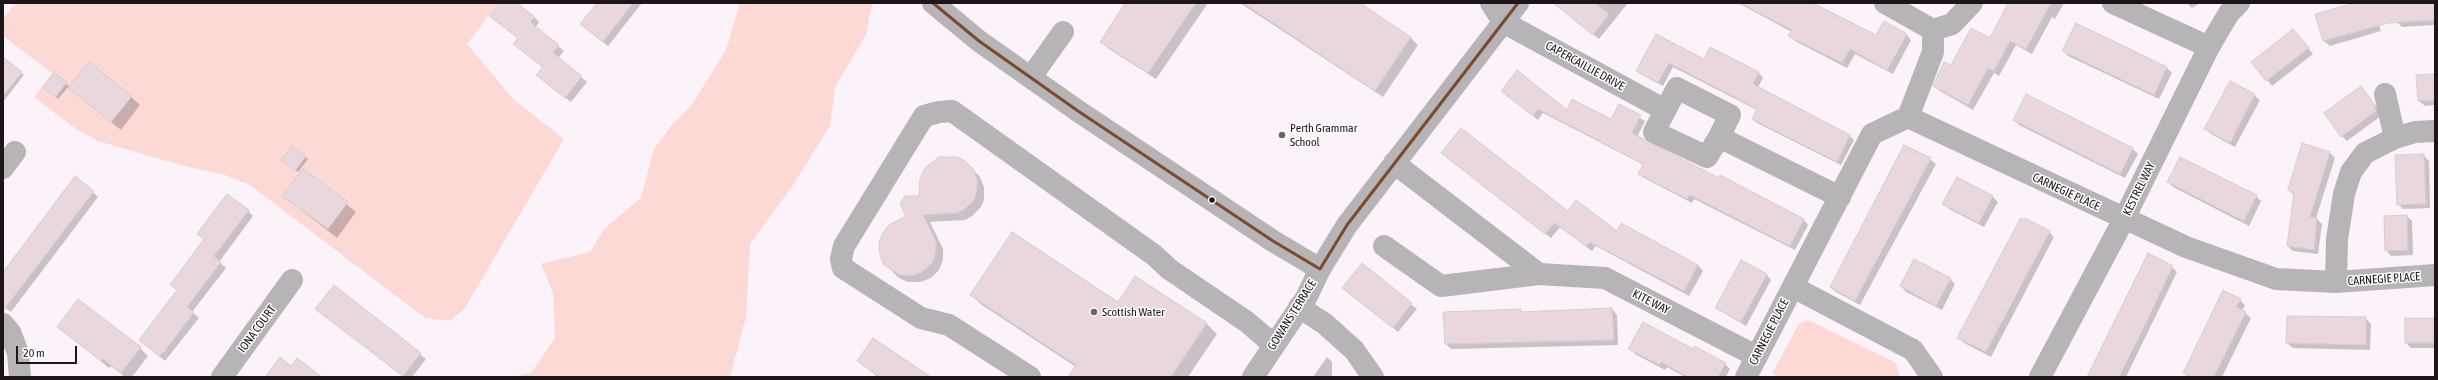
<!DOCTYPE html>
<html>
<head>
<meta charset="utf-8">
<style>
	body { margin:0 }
	#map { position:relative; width:2438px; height:380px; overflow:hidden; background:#fcf2f9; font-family:"Asap Condensed",sans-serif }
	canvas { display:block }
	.frame { position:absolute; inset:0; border:4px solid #1e151b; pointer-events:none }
	.scale { position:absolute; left:16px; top:346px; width:61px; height:18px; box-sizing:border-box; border:2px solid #1e151b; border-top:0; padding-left:5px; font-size:12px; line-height:14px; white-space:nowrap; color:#1e151b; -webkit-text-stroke:3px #fff; paint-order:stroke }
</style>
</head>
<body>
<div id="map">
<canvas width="2438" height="380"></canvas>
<div class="frame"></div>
<div class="scale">20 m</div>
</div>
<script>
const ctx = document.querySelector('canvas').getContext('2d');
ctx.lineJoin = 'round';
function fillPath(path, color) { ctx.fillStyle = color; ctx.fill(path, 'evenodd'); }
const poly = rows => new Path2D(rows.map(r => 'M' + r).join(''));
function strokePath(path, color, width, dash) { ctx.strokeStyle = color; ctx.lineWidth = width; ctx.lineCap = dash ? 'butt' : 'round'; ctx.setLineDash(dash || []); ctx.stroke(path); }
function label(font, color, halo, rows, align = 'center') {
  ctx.font = font + ' "Asap Condensed",sans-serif'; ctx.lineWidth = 3; ctx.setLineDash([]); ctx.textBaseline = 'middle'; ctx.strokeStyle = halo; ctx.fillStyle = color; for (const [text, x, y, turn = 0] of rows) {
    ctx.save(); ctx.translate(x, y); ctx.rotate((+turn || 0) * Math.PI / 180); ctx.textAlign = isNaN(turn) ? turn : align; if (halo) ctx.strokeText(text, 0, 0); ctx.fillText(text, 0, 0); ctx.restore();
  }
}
fillPath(poly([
	[15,3,498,3,467,44,514,100,564,139,465,308,450,321,425,318,250,185,225,175,180,165,98,141,76,129,34,97,52,73,3,36,3,19],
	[740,3,872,3,866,35,835,87,830,126,793,185,750,244,746,317,730,377,510,377,531,373,555,338,553,293,541,264,590,252,604,229,641,198,654,149,671,126,691,106,726,50],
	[1808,320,1896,363,1900,377,1779,377,1772,374,1798,325]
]), '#fdd9d6');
fillPath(poly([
	[500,3,516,3,534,17,539,22,535,28,564,51,558,58,587,82,571,102,537,75,543,67,520,49,519,39,490,16],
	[598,3,642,3,608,46,587,29],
	[1124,3,1208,3,1156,79,1109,49,1101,42,1125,5],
	[1240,3,1358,3,1411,38,1418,45,1383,97],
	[1567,3,1628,3,1599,39,1567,14],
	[1738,3,1811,3,1876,37,1906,34,1911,40,1893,74,1855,54,1847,68,1795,41,1790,36,1792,32],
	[2010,3,2064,3,2055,19,2052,17,2032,54,2016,45,1999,76,1994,73,1973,110,1940,91,1934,86,1951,67,1990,39],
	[2187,3,2200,3,2192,8],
	[2358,3,2370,3,2373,5,2381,31,2330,46,2324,41,2317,15],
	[2396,3,2435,3,2435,25,2402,27,2397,22],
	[2076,24,2167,68,2172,73,2159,99,2068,56,2063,50],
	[2293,30,2313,54,2272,86,2252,62],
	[1656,35,1704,60,1710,48,1759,73,1763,78,1758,87,1849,135,1854,140,1841,165,1757,123,1753,119,1757,110,1673,67,1663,86,1642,75,1637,71],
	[3,59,24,75,3,102],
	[54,74,70,87,131,97,140,105,121,130,68,87,58,99,47,90],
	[2435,75,2435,105,2425,106,2419,101],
	[2361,87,2379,110,2381,116,2347,141,2342,136],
	[1502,91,1567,111,1611,121,1619,105,1645,121,1637,137,1719,179,1721,177,1804,220,1808,225,1795,250,1694,199,1692,203,1644,178,1639,174,1644,165,1543,113,1538,120],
	[2254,95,2260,100,2235,147,2211,134,2206,129],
	[2014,120,2132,148,2138,154,2125,178,2019,125],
	[292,147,308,159,298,172,285,162],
	[2330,153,2335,158,2316,218,2322,224,2318,254,2293,251,2288,246,2294,195,2289,190],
	[2423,155,2429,161,2430,208,2403,209,2398,204],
	[1448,158,1568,212,1698,265,1703,271,1689,296,1596,246,1592,251,1560,227,1551,238],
	[1930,159,1936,164,1860,305,1836,292,1831,287],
	[965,161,980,177,984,187,984,200,981,207,972,216,965,220,930,222,943,249,943,260,939,270,931,278,920,282,908,282,899,278,885,264,907,216,920,197],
	[303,170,356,212,337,238,284,196],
	[2168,181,2256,196,2261,201,2249,226,2173,187],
	[93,192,98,197,11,312,3,306,3,273],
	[1992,196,1998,202,1984,227,1949,209,1943,203],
	[248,211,253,216,219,262,226,268,192,312,199,318,165,361,146,345,205,240,198,234],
	[2407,216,2412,221,2413,255,2391,256,2386,250],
	[2049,232,2054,237,1991,357,1964,343,1958,337],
	[1362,265,1417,309,1398,332,1344,288],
	[2172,267,2177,272,2126,377,2088,377],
	[1766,274,1771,280,1746,326,1716,308],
	[1950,279,1955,284,1942,310,1906,292,1901,286],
	[334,287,426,359,412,377,404,377,322,314],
	[971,295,1118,303,1206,323,1217,334,1188,377,1074,377,1076,367,982,305],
	[2240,300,2245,305,2242,311,2251,318,2222,377,2188,377,2184,372],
	[1612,309,1617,315,1618,345,1451,349,1446,344,1521,310,1523,313],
	[2365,318,2371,324,2370,350,2293,348,2287,343],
	[2435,319,2435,348,2411,348,2406,343],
	[58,326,140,348,148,356,132,377,125,377,111,366,109,368],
	[1630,348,1693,350,1725,364,1730,369,1726,377,1685,377,1667,367,1665,370,1635,354],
	[1327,357,1332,362,1332,377,1345,377,1313,377],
	[858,361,929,377,878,377],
	[1408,376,1461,376,1462,377,1408,377]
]), '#0003');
const building = poly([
	[499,3,517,3,535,17,530,22,559,45,553,53,582,76,565,98,536,75,543,67,513,44,518,38,489,16,499,3],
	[597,3,633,3,603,42,580,24,597,3],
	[1125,3,1196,3,1148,73,1100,42,1125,3],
	[1243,3,1360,3,1411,37,1375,91,1243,3],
	[1553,3,1595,3,1609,14,1593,35,1553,3],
	[1740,3,1813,3,1876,35,1884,21,1907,34,1887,70,1850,49,1842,63,1788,36,1792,30,1740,3],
	[2008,3,2051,3,2026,49,2010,41,1994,71,1988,68,1968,105,1933,86,1944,62,1951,65,1971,28,1990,38,2008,3],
	[2355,3,2435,3,2435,20,2388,23,2323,41,2315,14,2355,3],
	[2076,23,2167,67,2154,95,2062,51,2076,23],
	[2293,29,2309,48,2266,81,2251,62,2293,29],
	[1656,34,1704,59,1710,47,1759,72,1753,84,1850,135,1837,162,1752,119,1757,109,1669,63,1658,83,1636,71,1656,34],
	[3,57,22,72,3,96,3,57],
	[89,62,132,96,111,122,68,88,89,62],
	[1517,70,1567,110,1572,99,1611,119,1619,104,1641,115,1632,133,1719,178,1720,175,1804,219,1790,246,1690,195,1687,199,1638,174,1643,164,1538,109,1533,116,1501,91,1517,70],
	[54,73,67,82,56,97,43,88,54,73],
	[2435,74,2435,100,2418,101,2416,75,2435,74],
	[2230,81,2255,94,2230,143,2204,129,2230,81],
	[2361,86,2374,104,2376,111,2341,137,2324,113,2361,86],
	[2026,94,2133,148,2120,174,2013,120,2026,94],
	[1461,128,1568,211,1576,200,1617,231,1621,223,1698,265,1684,291,1590,242,1586,246,1554,223,1545,234,1441,153,1461,128],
	[2302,143,2330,152,2310,217,2317,218,2314,250,2287,246,2294,192,2288,190,2302,143],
	[1904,145,1931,158,1855,301,1830,287,1904,145],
	[292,146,306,156,295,171,281,160,292,146],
	[2424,154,2426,204,2397,205,2395,155,2424,154],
	[939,157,957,157,965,161,973,169,977,179,977,192,974,200,965,209,957,213,923,215,936,241,936,252,932,263,923,271,913,276,900,275,884,265,880,255,879,242,883,233,889,225,906,216,900,204,905,196,919,196,920,179,925,168,939,157],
	[2180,157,2257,195,2244,221,2167,182,2180,157],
	[303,169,348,202,328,229,282,196,303,169],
	[75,176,94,191,3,311,3,272,75,176],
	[1957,177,1993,196,1979,223,1942,204,1957,177],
	[227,194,249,210,214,256,221,262,187,307,194,312,164,352,159,356,139,340,177,290,170,285,204,239,197,234,227,194],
	[2407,215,2408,250,2385,251,2384,216,2407,215],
	[2020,219,2027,219,2050,231,1986,352,1957,338,2020,219],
	[1012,232,1118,302,1135,276,1207,323,1171,377,1068,377,1076,365,970,295,1012,232],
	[2148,253,2173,266,2141,333,2119,377,2087,377,2148,253],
	[1914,259,1951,278,1936,306,1900,286,1914,259],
	[1741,260,1767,274,1741,322,1715,308,1741,260],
	[1362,263,1412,303,1393,328,1342,288,1362,263],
	[334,285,421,353,403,376,315,309,334,285],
	[2223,290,2241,299,2236,307,2246,312,2214,377,2191,377,2183,373,2223,290],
	[78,299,141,347,121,373,103,359,101,361,57,327,78,299],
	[1612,308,1614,340,1445,344,1443,312,1521,309,1521,312,1612,308],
	[2287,316,2366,317,2366,345,2286,343,2287,316],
	[2405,318,2435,318,2435,343,2405,343,2405,318],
	[1643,322,1693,349,1694,346,1726,363,1718,377,1688,377,1661,362,1660,365,1628,349,1643,322],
	[873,338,931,377,880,377,857,361,873,338],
	[280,357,291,366,297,358,322,377,265,377,280,357]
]);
fillPath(building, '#e8d8de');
strokePath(building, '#d7ccd0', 1);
strokePath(poly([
	[933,3,979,41,1078,111,1273,241,1320,269],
	[1491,3,1503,22,1665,110],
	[1885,3,1933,30,1952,24,1972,3],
	[2113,3,2209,47],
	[1031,77,1063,32],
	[2385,94,2395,138],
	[1908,117,1933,52,1933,30],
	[1719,137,1730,115,1677,88,1654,132,1707,157,1719,137,1840,197],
	[1394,163,1539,274,1605,278,1756,356],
	[3,168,15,152],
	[1384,246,1441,286,1539,274],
	[2336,282,2337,239,2344,194,2351,172,2365,153,2395,138,2415,132,2435,131],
	[1793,287,1913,350,1932,377],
	[1299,307,1325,324,1354,350,1373,377],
	[3,324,10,332,18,353,20,377],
	[222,377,292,280],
	[1030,377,949,325,921,318,843,268,841,259,844,246,924,116,939,112,952,111,1154,255,1169,269,1247,322,1274,345],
	[1253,377,1306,298,1320,269,1347,225,1518,3],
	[1746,377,1872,134,1908,117,2186,247,2276,279,2336,282,2435,275],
	[2040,377,2124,219,2209,47,2229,13,2239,3]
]), '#b7b4b8', 22);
strokePath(poly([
	[933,3,979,41,1078,111,1273,241,1320,269],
	[1320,269,1347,225,1518,3]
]), '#7a4b2a', 3);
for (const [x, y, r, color] of [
	[1282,135,4,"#6c6269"],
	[1212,200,3.5,"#1e151b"],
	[1094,312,4,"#6c6269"]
]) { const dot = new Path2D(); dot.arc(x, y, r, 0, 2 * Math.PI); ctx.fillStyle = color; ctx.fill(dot); strokePath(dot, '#fff', 1.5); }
label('12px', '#1e151b', '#fff', [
	["CAPERCAILLIE DRIVE",1585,66,29],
	["KESTREL WAY",2139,189,-64],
	["CARNEGIE PLACE",2066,192,25],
	["CARNEGIE PLACE",2384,279,-4],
	["KITE WAY",1651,302,27],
	["GOWANS TERRACE",1292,315,-58],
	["IONA COURT",257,329,-54],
	["CARNEGIE PLACE",1769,332,-63]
]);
label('12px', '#1e151b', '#fff', [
	["Perth Grammar",1290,128],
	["School",1290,142],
	["Scottish Water",1102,312]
], 'left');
</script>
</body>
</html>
